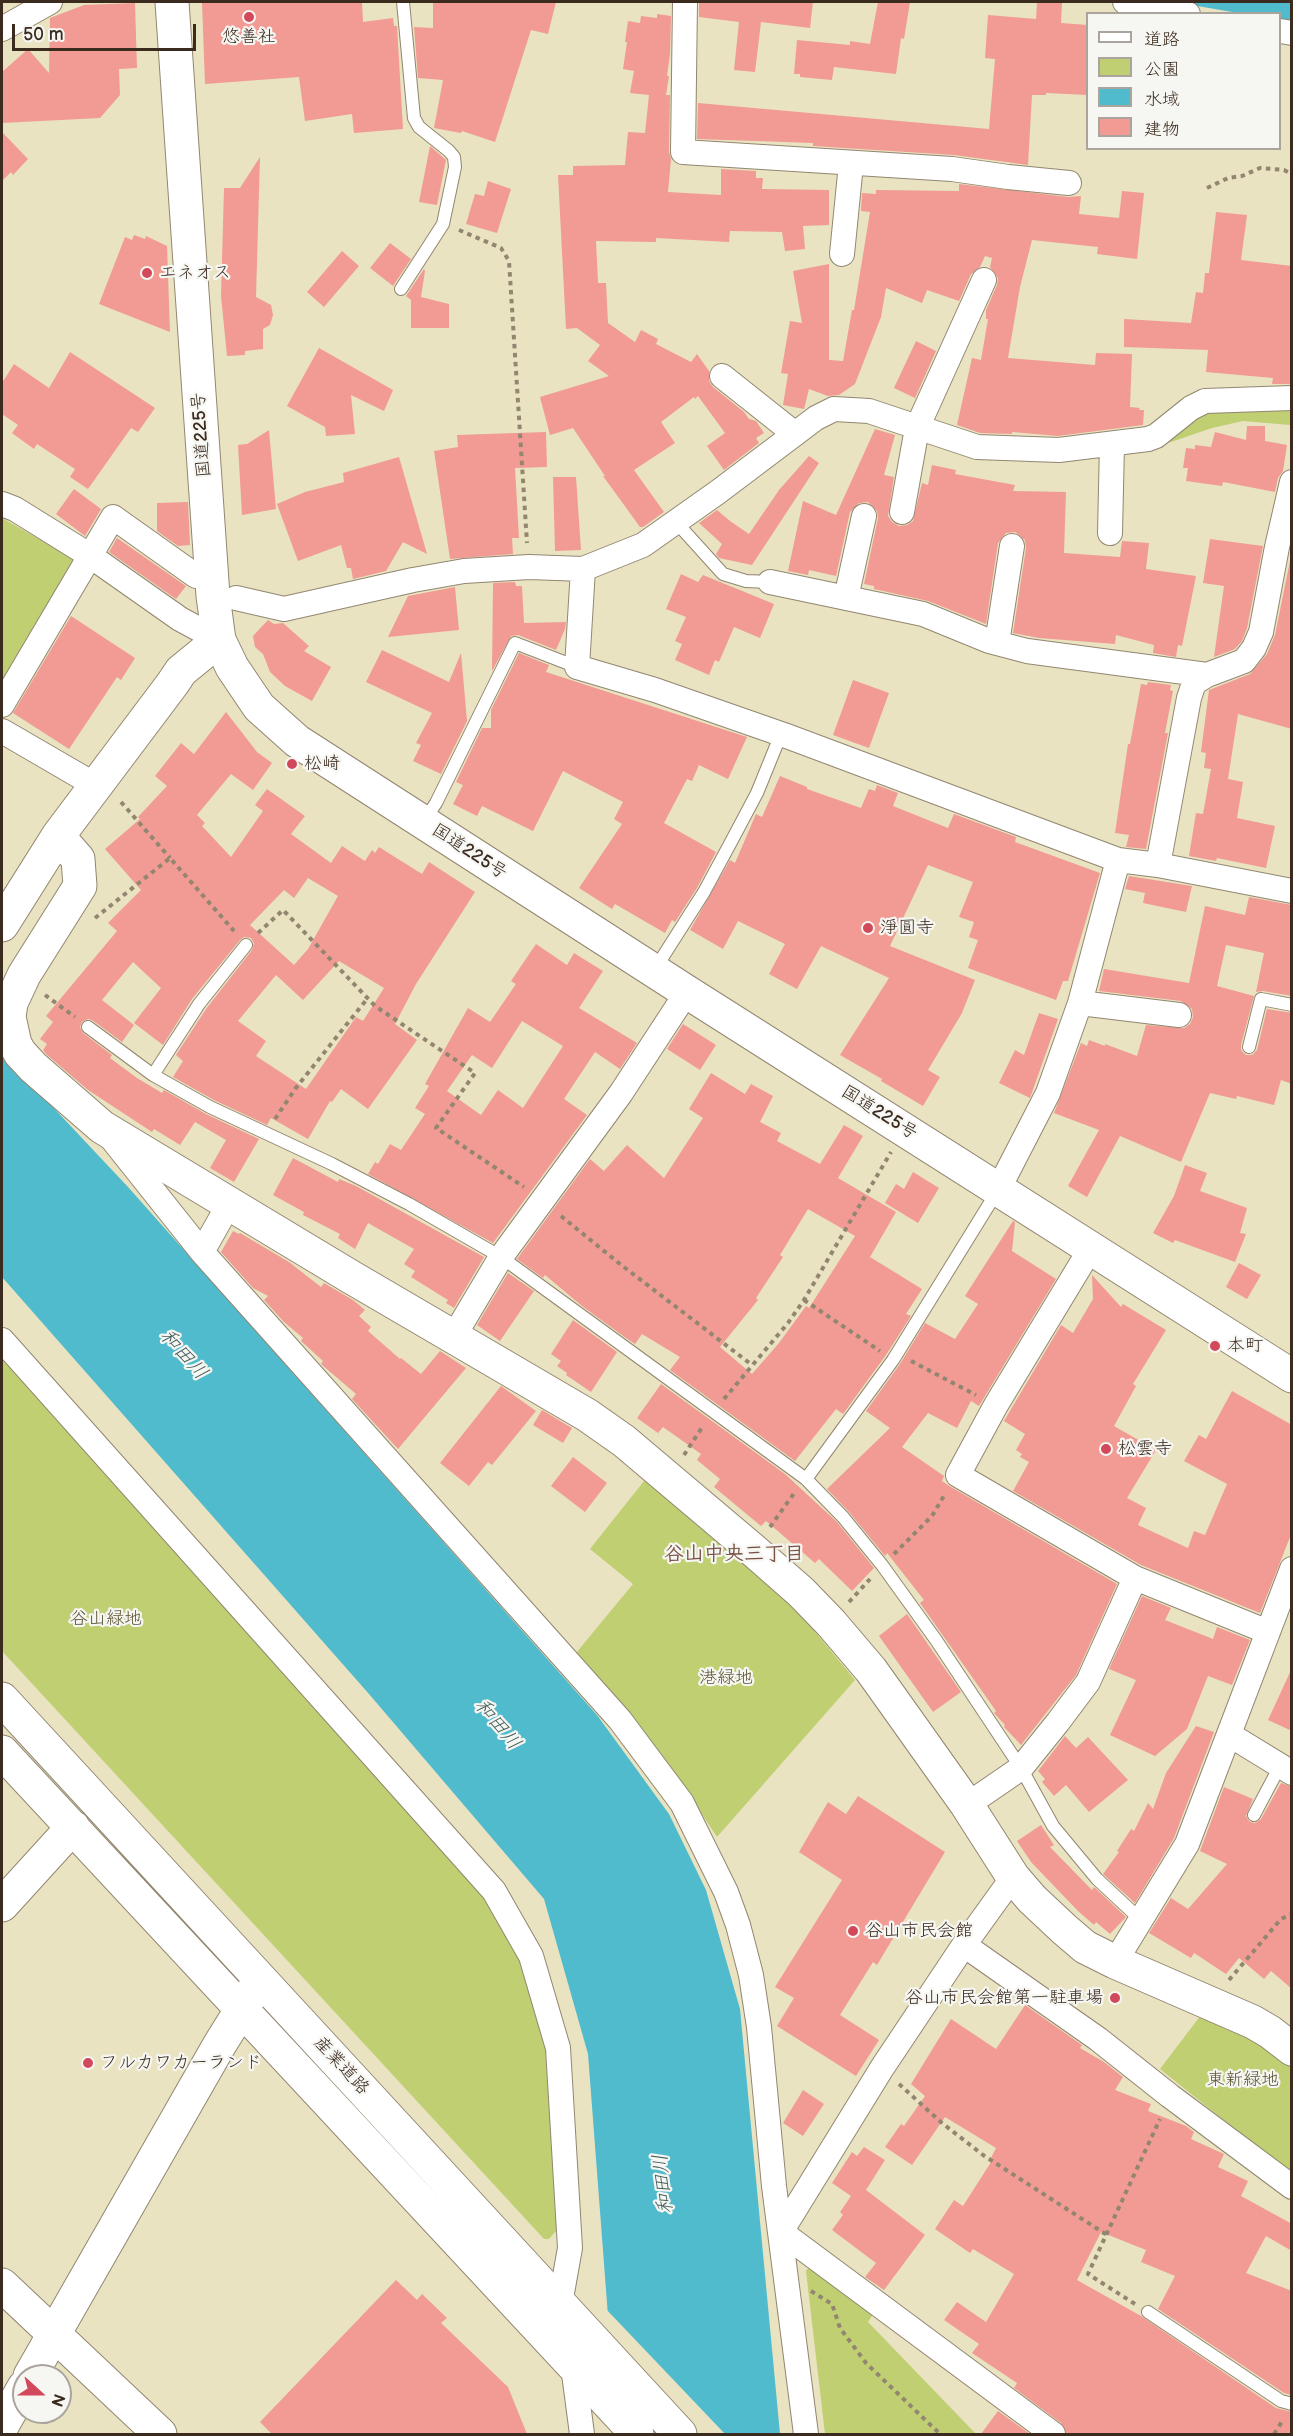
<!DOCTYPE html>
<html>
<head>
<meta charset="utf-8">
<style>
	body { margin:0 }
	#map { position:relative; width:1293px; height:2436px; overflow:hidden; background:#e9e3c2; font-family:"Balsamiq Sans","Klee One",sans-serif }
	canvas { display:block }
	.frame { position:absolute; inset:0; border:3px solid #3b2a1e; pointer-events:none }
	.legend { position:absolute; left:1086px; top:12px; width:195px; height:138px; box-sizing:border-box; background:#f6f6f2; border:2px solid #aba49d; margin:0; padding:8px 10px; list-style:none; font-size:18px; color:#3b2a1e }
	.legend li { display:flex; align-items:center; gap:12px; height:30px }
	.legend b { width:30px; border:2px solid #aba49d }
	.north { position:absolute; left:12px; top:2364px; width:60px; height:60px; box-sizing:border-box; background:#f6f6f2; border:2px solid #aba49d; border-radius:50%; rotate:111deg; font-size:16px; font-weight:700; line-height:24px; text-align:center; color:#3b2a1e }
	.north::after { content:''; display:block; margin:auto; width:21px; height:27px; background:#d1495b; clip-path:polygon(50% 0,100% 100%,50% 72%,0 100%) }
	.scale { position:absolute; left:12px; top:24px; width:184px; height:27px; box-sizing:border-box; border:3px solid #3b2a1e; border-top:0; padding-left:8px; font-size:18px; line-height:21px; white-space:nowrap; color:#3b2a1e; -webkit-text-stroke:4px #f6f6f2; paint-order:stroke }
</style>
</head>
<body>
<div id="map">
<canvas width="1293" height="2436"></canvas>
<div class="frame"></div>
<ul class="legend">
<li><b style="height:8px;background:#fff"></b>道路</li>
<li><b style="height:16px;background:#bfcf72"></b>公園</li>
<li><b style="height:16px;background:#51bbce"></b>水域</li>
<li><b style="height:16px;background:#f19b94"></b>建物</li>
</ul>
<div class="north">N</div>
<div class="scale">50 m</div>
</div>
<script>
const ctx = document.querySelector('canvas').getContext('2d');
ctx.lineJoin = 'round';
function fillPath(path, color) { ctx.fillStyle = color; ctx.fill(path, 'evenodd'); }
const poly = rows => new Path2D(rows.map(r => 'M' + r).join(''));
function strokePath(path, color, width, dash) { ctx.strokeStyle = color; ctx.lineWidth = width; ctx.lineCap = dash ? 'butt' : 'round'; ctx.setLineDash(dash || []); ctx.stroke(path); }
function label(font, color, halo, rows, align = 'center') {
  ctx.font = font + ' "Balsamiq Sans","Klee One",sans-serif'; ctx.lineWidth = 4.5; ctx.setLineDash([]); ctx.textBaseline = 'middle'; ctx.strokeStyle = halo; ctx.fillStyle = color; for (const [text, x, y, turn = 0] of rows) {
    ctx.save(); ctx.translate(x, y); ctx.rotate((+turn || 0) * Math.PI / 180); ctx.textAlign = isNaN(turn) ? turn : align; if (halo) ctx.strokeText(text, 0, 0); ctx.fillText(text, 0, 0); ctx.restore();
  }
}
fillPath(poly([
	[1291,407,1290,425,1243,421,1212,428,1168,443,1161,441,1191,416,1211,411],
	[2,518,79,562,2,691],
	[2,1355,486,1896,520,1958,550,2049,560,2221,557,2230,549,2239,544,2239,2,1651],
	[648,1476,798,1611,855,1680,717,1837,680,1781,576,1653,633,1584,590,1549],
	[1204,2011,1291,2061,1291,2174,1160,2069],
	[812,2264,874,2313,868,2322,976,2434,825,2434,806,2271]
]), '#bfcf72');
fillPath(poly([
	[1174,2,1291,2,1291,24,1280,21,1280,14,1238,13],
	[2,1053,128,1187,597,1715,669,1814,706,1890,740,2009,780,2434,617,2434,588,2054,544,1899,369,1694,2,1277]
]), '#51bbce');
fillPath(poly([
	[605,2308,725,2434,614,2434]
]), '#e9e3c2');
fillPath(poly([
	[202,2,362,2,363,22,393,18,394,26,397,26,403,129,354,133,352,114,305,121,299,77,205,84],
	[433,2,556,2,548,34,531,30,495,142,462,131,461,133,434,128,443,80,418,78,414,27,433,28],
	[699,2,813,2,810,28,761,22,755,72,734,70,739,22,699,17],
	[878,2,910,2,904,39,901,38,896,74,834,67,832,80,800,77,800,74,794,74,797,40,850,45,850,41,870,44],
	[1037,2,1062,3,1061,23,1088,25,1088,95,1046,93,1046,95,1032,95,1028,165,954,155,813,146,813,143,697,139,698,103,989,129,995,59,985,58,988,15,1036,19],
	[135,3,137,68,119,69,120,95,100,118,2,123,2,72,28,49,49,73,50,18,84,5],
	[657,14,671,16,670,54,667,76,669,76,666,95,670,95,669,152,671,159,668,192,721,195,721,169,756,171,756,178,763,178,762,189,829,190,829,225,803,226,805,249,785,251,782,232,730,231,729,242,656,238,656,242,596,241,598,283,606,283,608,323,635,342,641,330,658,339,656,344,691,362,697,354,709,371,709,381,713,387,744,412,749,419,756,421,764,433,756,438,759,443,724,470,707,446,725,433,698,396,695,399,694,397,661,422,675,443,634,470,664,512,643,527,640,527,603,476,605,476,573,428,550,435,540,397,609,376,588,361,600,345,577,328,566,329,558,175,573,175,573,166,625,165,628,132,645,133,649,95,630,93,634,71,623,69,627,42,625,42,628,21,640,23,641,16,657,18],
	[2,132,28,159,13,175,11,172,2,181],
	[430,146,446,160,437,205,419,202],
	[260,157,256,297,271,305,273,315,270,325,263,329,263,349,245,351,245,355,227,356,221,296,224,188,240,188],
	[488,181,511,189,497,233,466,224,475,194,484,196],
	[959,184,1068,197,1081,196,1079,214,1119,218,1122,191,1144,193,1137,259,1097,254,1098,247,1032,240,1020,287,1008,358,1095,365,1096,353,1132,354,1130,407,1140,408,1139,410,1144,410,1143,425,1058,436,1012,432,1012,434,980,433,957,425,972,358,981,360,988,319,986,319,986,310,997,285,998,278,990,267,992,258,985,256,980,267,971,274,959,301,927,290,922,303,886,288,881,317,855,384,839,395,828,396,809,389,804,409,783,405,788,374,781,373,790,321,802,323,793,271,829,264,829,360,843,361,852,310,854,310,870,212,861,211,862,193,876,194,876,190,959,191],
	[1216,212,1247,215,1241,260,1292,266,1292,384,1272,384,1273,378,1206,372,1208,350,1124,347,1124,319,1191,323,1196,292,1203,293,1205,273,1209,273],
	[134,235,145,239,146,236,167,246,170,332,99,304,125,237,132,240],
	[390,243,411,259,393,286,370,268],
	[342,251,359,266,324,307,307,292],
	[424,269,425,271,421,297,449,304,449,328,411,328,411,300,406,296],
	[916,341,936,351,915,398,894,388],
	[319,348,393,390,384,411,351,395,355,434,326,436,325,427,287,406],
	[70,352,155,408,138,432,131,428,88,489,70,477,75,469,37,444,34,449,12,433,18,425,2,414,2,383,14,364,49,388],
	[1247,426,1265,426,1265,441,1287,445,1283,471,1278,478,1275,492,1223,482,1222,486,1186,481,1188,468,1183,468,1186,448,1195,449,1195,445,1211,447,1215,432,1246,440],
	[875,429,895,435,884,475,894,477,888,516,892,522,899,526,907,525,913,521,922,483,928,485,932,465,956,470,955,474,1015,485,1013,491,1066,492,1064,553,1120,557,1122,541,1149,543,1146,569,1196,576,1182,646,1178,645,1176,657,1153,653,1154,645,1116,635,1115,644,1039,638,1013,633,1026,548,1025,540,1015,532,1006,533,998,543,986,624,928,601,874,589,874,586,864,584,878,518,877,511,868,502,859,503,850,512,836,576,809,570,808,575,788,571,803,501,836,515],
	[269,430,276,509,242,515,238,445,247,444],
	[546,432,547,467,515,468,519,538,512,538,513,554,450,559,434,451,458,447,457,435],
	[809,456,819,463,752,565,719,558,716,554,722,544,699,523,717,510,730,521,749,534,779,490],
	[399,457,427,554,403,542,386,571,353,579,351,568,347,568,341,545,298,561,277,504,305,492,344,482,343,473],
	[553,477,576,477,581,550,555,551],
	[74,489,101,509,85,536,56,514],
	[188,502,190,545,178,546,157,531,157,503],
	[117,538,186,586,176,599,109,552],
	[1210,539,1263,546,1247,628,1242,641,1235,649,1214,657,1224,586,1203,583],
	[1292,551,1292,729,1238,714,1228,779,1243,782,1237,818,1275,826,1266,868,1217,858,1216,861,1189,856,1196,813,1203,814,1211,769,1204,768,1206,753,1201,752,1209,690,1250,674,1267,654,1275,635],
	[681,574,698,582,703,575,774,604,760,638,734,627,719,662,715,660,709,675,675,660,682,644,675,641,686,617,666,609],
	[515,582,516,586,522,586,524,623,566,622,565,629,556,650,518,635,511,636,492,671,493,583],
	[455,587,459,630,388,637,408,596],
	[71,616,135,658,121,680,117,677,69,749,13,713],
	[268,620,274,624,283,623,309,646,304,651,331,667,312,701,285,686,270,672,263,654,255,647,253,636],
	[382,650,449,682,461,653,467,721,441,774,413,761,421,745,416,743,432,713,366,682],
	[519,653,549,665,546,672,747,737,728,779,699,765,692,781,687,779,664,823,716,852,697,888,675,922,672,920,665,933,615,904,612,909,579,888,622,824,614,819,623,802,563,771,533,831,482,806,477,816,453,804,463,785,456,782,482,728,491,728,491,710],
	[853,680,889,693,869,748,833,735],
	[1148,682,1171,685,1170,690,1173,691,1165,733,1168,733,1146,849,1126,847,1129,835,1115,833,1128,744,1130,744,1141,684,1147,685],
	[226,712,257,752,272,763,253,790,231,774,197,815,205,823,202,826,231,857,263,811,255,805,267,789,305,816,291,834,331,863,342,846,365,861,372,850,375,853,379,847,422,874,429,862,475,892,416,984,395,1024,417,1040,368,1109,341,1089,332,1102,330,1101,308,1139,271,1118,267,1125,214,1100,173,1077,183,1061,176,1055,206,1009,252,950,254,943,251,938,244,937,240,940,192,999,163,1045,134,1023,161,988,133,962,102,1000,134,1025,122,1042,92,1020,88,1019,82,1022,80,1027,83,1033,112,1055,110,1058,137,1078,162,1093,164,1090,206,1114,259,1139,234,1182,210,1168,226,1140,195,1122,180,1145,154,1129,152,1132,88,1090,46,1054,43,1050,47,1044,40,1039,53,1022,46,1016,117,931,108,923,141,890,105,849,140,819,138,817,167,786,155,776,181,743,194,754],
	[308,878,338,896,308,949,294,965,250,925,284,890,294,898],
	[339,961,384,988,363,1021,356,1017,306,1089,256,1056,266,1041,238,1021,276,975,303,1000],
	[780,776,807,787,807,789,861,808,869,789,875,791,877,785,898,793,893,806,948,828,954,814,1016,837,1015,842,1100,873,1068,981,1063,981,1056,1000,968,968,978,940,969,937,974,922,959,917,973,882,928,865,890,946,975,980,962,1013,928,1070,940,1077,923,1106,881,1081,882,1079,840,1055,889,978,821,946,797,989,769,974,785,944,738,921,723,949,690,930,730,860,735,863,756,814,762,817],
	[1129,876,1192,886,1186,912,1143,903,1145,893,1125,889],
	[1249,897,1292,905,1292,996,1263,991,1256,992,1264,953,1226,945,1217,986,1254,996,1241,1045,1241,1050,1246,1055,1252,1055,1257,1050,1267,1009,1292,1013,1292,1084,1281,1080,1274,1105,1237,1096,1236,1099,1210,1093,1181,1162,1120,1136,1087,1197,1068,1186,1099,1130,1054,1113,1081,1043,1087,1046,1089,1040,1105,1046,1105,1044,1137,1056,1146,1025,1184,1028,1190,1024,1193,1017,1192,1009,1181,1001,1099,991,1104,969,1189,983,1205,906,1245,915],
	[536,944,567,965,574,953,603,971,579,1008,637,1043,620,1069,595,1052,564,1099,587,1115,493,1243,368,1174,375,1162,378,1164,390,1144,401,1150,425,1114,415,1108,429,1086,425,1084,468,1008,490,1022,516,984,511,981],
	[522,1021,563,1046,523,1108,498,1090,481,1115,447,1091,472,1055,492,1068],
	[1039,1013,1058,1019,1030,1098,999,1083,1015,1050,1024,1055],
	[683,1024,716,1045,700,1070,667,1049],
	[711,1073,745,1094,751,1084,773,1096,760,1122,781,1133,777,1141,820,1164,844,1125,863,1136,838,1178,896,1212,870,1257,922,1289,906,1314,911,1316,886,1355,843,1414,836,1409,795,1461,670,1370,680,1357,642,1334,635,1344,626,1338,582,1306,545,1275,543,1278,517,1259,590,1159,604,1171,627,1145,664,1178,703,1118,689,1109],
	[808,1209,855,1236,809,1308,806,1306,779,1343,752,1374,720,1347,758,1300,756,1298,783,1257,780,1255],
	[293,1158,338,1182,339,1179,356,1186,484,1257,454,1308,446,1303,448,1300,411,1277,415,1271,404,1264,414,1249,368,1223,355,1249,338,1238,340,1234,303,1215,304,1212,273,1195],
	[1185,1165,1207,1173,1200,1191,1247,1208,1240,1233,1246,1234,1235,1262,1175,1240,1173,1243,1153,1233,1174,1196],
	[913,1172,939,1188,918,1223,885,1203,896,1184,904,1189],
	[1013,1221,1015,1222,1012,1251,1056,1279,979,1406,971,1401,957,1428,928,1413,902,1447,944,1476,942,1481,951,1487,1117,1584,1076,1675,1021,1745,1004,1727,1005,1725,994,1713,996,1711,920,1603,924,1600,887,1553,885,1556,849,1512,827,1489,890,1428,866,1411,900,1364,925,1323,955,1339,978,1304,965,1296],
	[233,1231,239,1234,240,1233,289,1262,321,1287,324,1283,353,1300,365,1310,359,1316,371,1327,368,1331,400,1359,401,1358,421,1374,440,1351,466,1368,398,1449,352,1399,356,1394,321,1364,323,1361,301,1341,303,1338,284,1322,264,1300,268,1296,253,1288,221,1252],
	[1239,1263,1261,1275,1247,1299,1226,1287],
	[508,1273,534,1291,500,1341,477,1325],
	[1092,1275,1121,1307,1123,1304,1166,1330,1133,1384,1136,1386,1114,1426,1156,1450,1127,1498,1146,1508,1138,1525,1188,1548,1194,1531,1205,1535,1227,1484,1184,1461,1199,1435,1206,1439,1232,1391,1292,1425,1292,1532,1260,1613,1141,1565,1013,1491,1029,1462,1020,1457,1022,1454,1016,1450,1025,1434,1004,1421,1061,1325,1073,1333,1093,1299],
	[573,1320,617,1352,591,1392,566,1375,567,1373,557,1366,561,1361,551,1354],
	[661,1384,785,1474,837,1522,874,1568,852,1591,819,1559,815,1563,766,1521,761,1526,714,1487,720,1479,697,1460,701,1454,663,1427,658,1433,637,1418],
	[501,1386,536,1411,492,1465,488,1462,469,1486,440,1463],
	[542,1410,572,1428,563,1443,533,1425],
	[573,1457,607,1483,585,1512,551,1486],
	[1142,1596,1171,1608,1165,1620,1213,1639,1217,1627,1250,1640,1232,1685,1208,1676,1187,1729,1155,1756,1110,1735,1136,1680,1109,1669],
	[907,1614,961,1692,933,1712,879,1636],
	[1292,1668,1292,1731,1268,1720],
	[1196,1726,1214,1732,1174,1838,1135,1903,1103,1874,1119,1852,1117,1851,1131,1829,1134,1831,1148,1803,1153,1809,1166,1773],
	[1065,1736,1076,1748,1088,1737,1128,1780,1089,1812,1066,1785,1054,1796,1042,1782,1045,1779,1038,1771],
	[1281,1783,1292,1787,1292,1989,1271,1971,1264,1979,1239,1958,1226,1974,1194,1953,1191,1958,1149,1933,1171,1898,1188,1909,1227,1864,1200,1851,1224,1787,1253,1799,1246,1816,1250,1822,1255,1823,1261,1819],
	[858,1796,945,1852,877,1965,873,1962,840,2015,879,2040,856,2076,777,2026,794,1998,775,1987,842,1880,799,1852,828,1802,846,1814],
	[1041,1825,1054,1845,1050,1847,1092,1890,1094,1887,1126,1917,1110,1934,1096,1922,1094,1925,1078,1911,1031,1862,1017,1841],
	[1025,2005,1082,2045,1080,2048,1104,2062,1123,2077,1115,2090,1151,2104,1148,2111,1186,2126,1194,2132,1191,2139,1224,2154,1218,2167,1248,2181,1241,2196,1292,2224,1292,2251,1266,2236,1246,2273,1292,2291,1292,2395,1284,2393,1158,2309,1175,2276,1141,2262,1146,2250,1101,2232,1077,2280,1141,2316,1276,2408,1292,2412,1292,2434,1067,2434,1061,2423,1014,2388,1017,2383,972,2353,979,2344,944,2320,957,2302,986,2322,1014,2274,973,2249,970,2253,935,2229,954,2200,963,2206,993,2159,991,2158,996,2148,945,2117,912,2165,885,2147,901,2124,904,2126,925,2096,911,2084,951,2019,996,2049],
	[803,2090,824,2104,803,2136,783,2123],
	[864,2147,885,2160,866,2190,925,2235,884,2290,865,2277,876,2263,832,2230,843,2215,840,2212,851,2196,832,2183,852,2152,857,2156],
	[396,2280,417,2300,422,2294,447,2318,441,2323,508,2387,527,2434,272,2434,260,2422],
	[998,2411,1030,2434,981,2434]
]), '#f19b94');
const lane = poly([
	[401,289,443,224,455,167,454,157,449,151,419,127,414,118,403,2],
	[676,522,723,574,746,581,770,582],
	[424,821,436,803,515,643,577,667],
	[655,969,704,892,731,842,757,793,781,734],
	[88,1027,153,1075,210,1107,332,1164,409,1204,501,1257,806,1479,843,1517,882,1565,936,1640,1021,1768,1053,1826,1097,1879,1141,1920],
	[1249,1047,1261,999,1292,1005],
	[153,1075,199,1004,246,945],
	[806,1479,893,1360,998,1190],
	[1254,1815,1280,1766],
	[1148,2312,1281,2401,1292,2404]
]);
const street = poly([
	[685,2,683,152,952,169,1008,177,1069,183],
	[1125,2,1188,14],
	[2,29,50,2],
	[1280,31,1292,33],
	[842,254,851,164],
	[722,376,795,434],
	[2,504,15,509,89,555,180,619,219,640],
	[902,512,917,428,984,280],
	[1110,533,1112,444],
	[583,569,577,667,655,690,784,735,1118,860,1158,865,1292,891],
	[770,582,923,614,989,641,1027,651,1207,675],
	[236,598,284,609,413,580,464,571,529,567,583,569,643,545,718,492,816,418,834,409,869,411,977,447,1059,450,1148,439,1156,436,1191,408,1205,401,1292,398],
	[846,598,864,516],
	[997,643,1012,546],
	[2,705,113,517,196,576],
	[2,731,95,785],
	[1158,865,1189,698,1194,683,1207,675,1244,661,1254,648,1261,632,1277,547,1292,482],
	[1080,1003,1179,1015],
	[112,1139,202,1252,620,1720,682,1803,726,1892,738,1925,751,1975,759,2027,774,2186,806,2434],
	[998,1190,1048,1093,1080,1003,1118,860],
	[1091,1248,996,1405,958,1475,1135,1578,1268,1632],
	[202,1252,229,1204],
	[454,1336,501,1257,621,1093,687,992],
	[2,1340,494,1891,531,1956,558,2048,570,2248,560,2304],
	[1230,1735,1292,1773],
	[967,1805,1021,1768,1058,1722,1088,1682,1135,1578],
	[964,1945,1098,2039,1170,2096,1292,2187],
	[1115,1962,1187,1844,1292,1569],
	[781,2232,882,2068,964,1945,1013,1877],
	[781,2232,1053,2434],
	[573,2366,582,2434]
]);
const secondary = poly([
	[58,836,78,859,80,886,24,975,11,1003,9,1017,15,1044,20,1053,33,1067,102,1127,351,1277,587,1415,624,1441,753,1550,801,1592,831,1623,871,1670,896,1705,967,1805,1013,1877,1032,1899,1064,1929,1085,1947,1115,1962,1253,2022,1270,2032,1292,2049],
	[2,925,58,836,173,683,181,671,219,640],
	[2,1699,680,2434],
	[2,1752,637,2434],
	[2,1905,73,1827],
	[2,2285,160,2434],
	[30,2376,220,2044,253,1991],
	[2,2426,24,2387]
]);
const highway = poly([
	[172,2,213,596,219,640,232,667,259,707,297,741,687,992,1292,1376]
]);
strokePath(lane, '#928670', 14);
strokePath(street, '#928670', 26);
strokePath(secondary, '#928670', 35);
strokePath(highway, '#928670', 35);
strokePath(poly([
	[1207,188,1228,178,1242,176,1260,168,1284,170,1292,174],
	[459,230,501,248,509,261,527,543],
	[121,802,170,858],
	[95,918,170,858,234,931],
	[258,933,283,910,375,1006,475,1073,436,1128,524,1187],
	[45,995,75,1017],
	[275,1119,295,1089,367,999],
	[561,1216,620,1264,752,1365],
	[804,1300,880,1351],
	[911,1361,976,1395],
	[724,1399,788,1323,804,1300,891,1152],
	[684,1455,703,1426],
	[770,1527,795,1492],
	[894,1554,932,1516,945,1494],
	[849,1602,870,1579],
	[1229,1980,1281,1919,1292,1914],
	[899,2084,942,2123,983,2155,1107,2235],
	[811,2291,832,2304,840,2328,866,2363,940,2434],
	[1135,2304,1088,2274,1160,2119],
	[1274,2434,1283,2420]
]), '#928670', 4, [4.5, 4.5]);
strokePath(lane, '#fff', 12);
strokePath(street, '#fff', 24);
strokePath(secondary, '#fff', 33);
strokePath(highway, '#fff', 33);
for (const [x, y, r, color] of [
	[249,17,6,"#d1495b"],
	[147,273,6,"#d1495b"],
	[292,764,6,"#d1495b"],
	[868,928,6,"#d1495b"],
	[1215,1346,6,"#d1495b"],
	[1106,1449,6,"#d1495b"],
	[853,1931,6,"#d1495b"],
	[1115,1998,6,"#d1495b"],
	[88,2063,6,"#d1495b"]
]) { const dot = new Path2D(); dot.arc(x, y, r, 0, 2 * Math.PI); ctx.fillStyle = color; ctx.fill(dot); strokePath(dot, '#f6f6f2', 2); }
label('18px', '#3b2a1e', '#f6f6f2', [
	["悠善社",249,37,"center"],
	["エネオス",159,273],
	["松崎",304,764],
	["淨圓寺",880,928],
	["本町",1227,1346],
	["松雲寺",1118,1449],
	["谷山市民会館",865,1931],
	["谷山市民会館第一駐車場",1103,1998,"right"],
	["フルカワカーランド",100,2063]
], 'left');
label('18px', '#3b2a1e', '#f6f6f2', [
	["国道225号",202,435,-94],
	["国道225号",469,852,33],
	["国道225号",879,1113,32],
	["産業道路",341,2066,47]
]);
label('18px', '#5c5333', '#f6f6f2', [
	["谷山緑地",106,1619],
	["港緑地",726,1678],
	["東新緑地",1243,2080]
]);
label('italic 20px', '#435d5c', '#f6f6f2', [
	["和田川",183,1355,48],
	["和田川",497,1725,50],
	["和田川",664,2184,-96]
]);
label('bold 20px', '#7b5247', '#f6f6f2', [
	["谷山中央三丁目",734,1555]
]);
</script>
</body>
</html>
